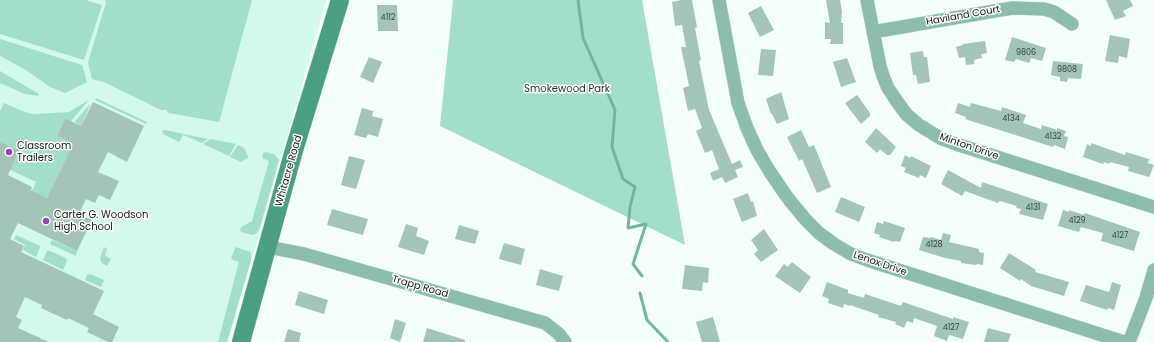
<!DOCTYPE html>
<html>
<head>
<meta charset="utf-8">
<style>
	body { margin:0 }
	canvas { display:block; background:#f2fffa }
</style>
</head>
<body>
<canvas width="1154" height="342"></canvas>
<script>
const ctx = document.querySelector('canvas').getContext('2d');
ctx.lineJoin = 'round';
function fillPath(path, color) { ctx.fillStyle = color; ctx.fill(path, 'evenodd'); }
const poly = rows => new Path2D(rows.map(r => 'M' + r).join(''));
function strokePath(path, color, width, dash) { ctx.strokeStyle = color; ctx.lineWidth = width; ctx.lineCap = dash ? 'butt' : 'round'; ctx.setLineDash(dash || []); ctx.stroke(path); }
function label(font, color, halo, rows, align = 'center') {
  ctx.font = font + ' Poppins,sans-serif'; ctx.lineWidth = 3; ctx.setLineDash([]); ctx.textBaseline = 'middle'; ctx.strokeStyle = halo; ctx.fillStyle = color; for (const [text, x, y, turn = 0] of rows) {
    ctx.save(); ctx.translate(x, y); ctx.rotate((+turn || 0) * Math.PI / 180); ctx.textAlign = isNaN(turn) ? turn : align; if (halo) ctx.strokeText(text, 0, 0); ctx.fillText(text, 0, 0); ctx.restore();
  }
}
fillPath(poly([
	[0,0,326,0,228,342,0,342]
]), '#d1faea');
fillPath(poly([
	[0,0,86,0,102,5,84,60,0,34],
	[105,0,252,0,219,122,169,113,166,110,161,110,104,82,92,79,88,62,106,3],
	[453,0,642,0,685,245,440,126],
	[0,39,82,65,87,82,65,93,50,87,26,70,0,56],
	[0,71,39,94,38,96,25,94,0,83],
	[96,98,147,122,146,124,95,100],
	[89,100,71,121,65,118,57,136,73,144,47,198,32,191,36,182,0,165,19,150,0,142,0,111,4,103,25,112,33,114,69,112],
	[91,103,81,126,75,122,76,120],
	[165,130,208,139,202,143,183,135,179,142,163,134,162,131],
	[211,139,236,144,229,156,203,144],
	[238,145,244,148,248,156,248,158,241,162,230,157],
	[265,152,274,154,279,160,260,227,257,233,252,235,241,232,240,230,241,227,252,221,269,161,262,158,263,153],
	[16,235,40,246,40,248,36,257,23,250,25,245,14,239],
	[52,240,77,251,76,256,50,244],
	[104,247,107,249,105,256,111,259,107,266,102,263,100,259],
	[236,247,251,252,251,260,227,342,218,342,239,262,231,259,235,248],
	[47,251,50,251,66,258,67,261,63,270,43,260],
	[90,274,104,280,101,287,85,280,87,275]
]), '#a2dfc8');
strokePath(poly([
	[578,0,583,38,615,110,612,147,623,179,635,187,630,207,628,228,646,224,633,264,642,276],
	[640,293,647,320,668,342]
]), '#73b69e', 3);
fillPath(poly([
	[682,0,692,0,697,27,695,28,701,60,699,61,709,110,732,164,740,160,743,167,735,170,738,177,725,183,722,177,713,181,710,173,719,169,712,150,705,153,696,131,702,128,695,109,688,111,683,88,689,86,681,47,686,47,682,25,675,26,672,2],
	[826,0,840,0,842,11,841,23,843,23,843,44,830,44,831,39,825,39,825,22,830,23],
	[1106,0,1130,0,1133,6,1123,11,1126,16,1115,20],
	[377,5,397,5,398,31,378,31],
	[761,6,774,30,760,37,748,13],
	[1110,35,1130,39,1127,58,1119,56,1118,63,1105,61],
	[1012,37,1046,48,1042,61,1031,58,1029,63,1016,59,1014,62,1005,60],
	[985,41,987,53,981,54,982,58,974,60,974,64,966,65,965,57,959,58,956,47,963,45,963,44],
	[761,49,776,50,773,76,758,75],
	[923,51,924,57,927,57,930,82,918,84,916,75,913,75,910,53],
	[369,57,382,62,373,83,360,77],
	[847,58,856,82,841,87,833,62],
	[1053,61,1083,64,1081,79,1068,78,1067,82,1060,81,1060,77,1051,75],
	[781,92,789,119,777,124,772,114,771,114,766,99],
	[857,95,870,113,870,116,861,124,845,103],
	[93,102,144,126,127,162,108,152,98,172,119,181,110,200,99,195,95,203,86,199,79,214,92,220,77,251,18,223,10,239,24,246,21,252,104,291,93,314,119,327,112,342,108,342,87,332,89,328,68,318,67,320,41,308,42,305,25,297,16,317,22,320,18,328,49,342,0,342,0,142,19,150,8,175,32,187,31,190,47,198,73,144,57,136,65,118,81,126],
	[958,103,970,107,971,103,1001,111,1002,107,1026,115,1023,123,1041,129,1042,125,1057,130,1057,128,1066,131,1064,136,1068,137,1065,149,1054,145,1053,147,965,119,966,117,955,113],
	[362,108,373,111,372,116,383,119,378,137,368,134,366,138,354,135],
	[876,128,896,147,890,155,887,155,880,149,877,153,865,142],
	[801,130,809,147,814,145,831,187,817,193,802,159,799,161,787,137],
	[1091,143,1125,155,1126,152,1149,159,1148,163,1154,165,1149,177,1128,171,1129,167,1110,162,1109,164,1104,162,1103,164,1083,157,1087,144,1091,146],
	[905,155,910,158,911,156,931,166,926,178,920,175,919,178,904,172,906,168,901,166],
	[349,156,365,160,356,189,341,185],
	[948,170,981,188,982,182,1048,204,1043,220,1019,214,1021,209,1016,208,1017,206,1000,201,998,203,965,191,962,196,941,184],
	[748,193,751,202,753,201,757,216,742,222,733,199],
	[841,197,865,207,859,222,835,212],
	[332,209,368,219,363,235,327,225],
	[1063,210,1069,212,1069,210,1084,215,1085,213,1140,232,1134,251,1101,241,1103,233,1081,227,1079,232,1058,226],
	[884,221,905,228,900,242,895,241,894,242,879,237,880,235,874,233,877,222,883,224],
	[406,224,418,228,416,236,429,241,424,255,398,247],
	[459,225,479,231,475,244,455,239],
	[764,229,778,250,761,262,754,254,758,250,751,240],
	[943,233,951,235,949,242,979,249,979,252,984,253,983,265,977,264,976,265,961,263,961,261,945,258,919,250,923,237,930,238,931,237,941,240],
	[504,243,525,249,521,265,499,259],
	[1009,253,1036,270,1035,272,1069,282,1064,296,1031,286,1021,279,1020,281,1000,268],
	[792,262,811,277,800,293,775,276,784,264,788,267],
	[685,265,709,268,708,283,703,282,702,291,682,289],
	[540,269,563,276,559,291,536,285],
	[827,282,848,290,848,293,864,298,865,294,901,306,903,302,953,319,953,317,969,322,963,339,949,335,947,341,934,336,937,326,914,318,913,323,907,321,904,328,895,324,896,322,878,317,879,315,850,305,850,306,844,304,843,308,828,303,829,299,822,296],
	[1112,282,1121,285,1114,310,1108,308,1107,310,1080,301,1086,285,1109,292],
	[299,291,328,300,324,314,295,305],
	[713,317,720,342,702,342,696,322],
	[395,319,406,323,400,342,390,338],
	[427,328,465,340,465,342,423,342],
	[988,328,1011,334,1008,342,984,342],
	[288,329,301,333,299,342,284,342]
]), '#a5c4b8');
const street = poly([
	[719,0,738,103,747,128,757,150,770,172,787,197,805,219,819,233,834,244,851,254,867,260,1124,342],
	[867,0,880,66,883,76,888,88,898,103,907,115,919,125,942,139,956,144,1154,207],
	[873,32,1000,10,1013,8,1044,9,1054,12,1072,24],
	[268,247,304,254,545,323,559,334,565,342],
	[1129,342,1146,298,1154,270]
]);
const secondary = poly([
	[241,342,294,150,340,0]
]);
strokePath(street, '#cedbd6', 14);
strokePath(secondary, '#cedbd6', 19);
strokePath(street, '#8abeaa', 13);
strokePath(secondary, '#4a9e83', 18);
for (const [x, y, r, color] of [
	[9,152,4,"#9b44b0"],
	[46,221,4,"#9b44b0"]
]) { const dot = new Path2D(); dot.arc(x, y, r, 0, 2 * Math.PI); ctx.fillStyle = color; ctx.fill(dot); strokePath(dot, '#fff', 1.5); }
label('8px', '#34453f', null, [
	["4112",388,18],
	["9806",1026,53],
	["9808",1067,70],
	["4134",1011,119],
	["4132",1053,137],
	["4131",1033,208],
	["4129",1077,221],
	["4127",1120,236],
	["4128",934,245],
	["4127",951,328]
]);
label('10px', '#0f1b17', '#fff', [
	["Haviland Court",963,16,-10],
	["Minton Drive",969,147,19],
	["Whitacre Road",289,171,-74],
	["Lenox Drive",880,264,19],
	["Trapp Road",420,287,16]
]);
label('10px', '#15352b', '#fff', [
	["Smokewood Park",567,89]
]);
label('10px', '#0f1b17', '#fff', [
	["Classroom",17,146],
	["Trailers",17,158],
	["Carter G. Woodson",54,215],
	["High School",54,227]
], 'left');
</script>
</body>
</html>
